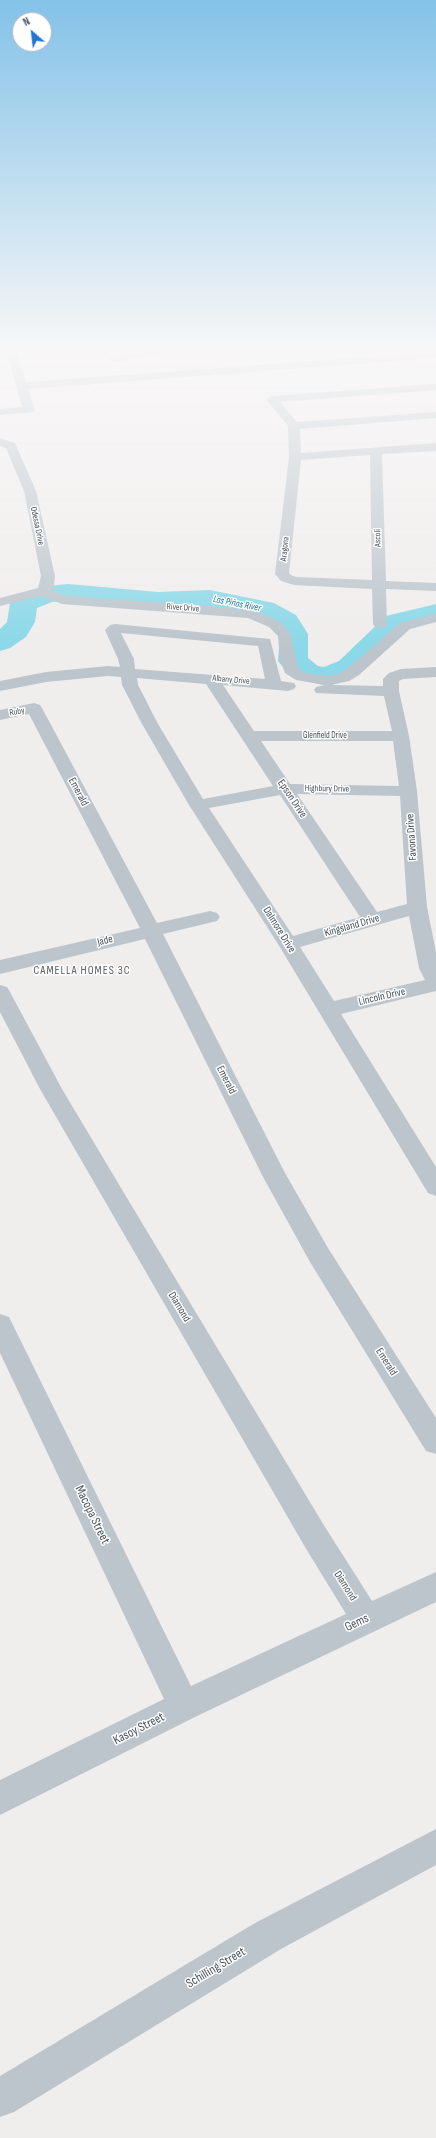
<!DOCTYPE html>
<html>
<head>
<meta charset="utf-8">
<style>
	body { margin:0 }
	#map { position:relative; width:436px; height:2138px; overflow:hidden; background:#f0eded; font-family:"Sofia Sans Condensed",sans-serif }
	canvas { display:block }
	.north { position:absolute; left:12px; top:12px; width:40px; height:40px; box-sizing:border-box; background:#fff; border:1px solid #b5b9bd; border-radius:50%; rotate:332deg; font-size:11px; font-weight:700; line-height:16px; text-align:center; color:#46515a }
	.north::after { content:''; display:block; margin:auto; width:14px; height:18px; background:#2076d7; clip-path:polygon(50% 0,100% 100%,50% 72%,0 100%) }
</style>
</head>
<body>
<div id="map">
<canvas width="436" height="2138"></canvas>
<div class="north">N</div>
</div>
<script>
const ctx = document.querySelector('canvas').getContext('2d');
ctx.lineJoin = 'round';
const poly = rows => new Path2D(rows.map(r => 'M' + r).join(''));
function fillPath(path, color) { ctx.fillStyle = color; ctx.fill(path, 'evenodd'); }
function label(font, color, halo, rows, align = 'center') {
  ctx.font = font + ' "Sofia Sans Condensed",sans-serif'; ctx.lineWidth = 3; ctx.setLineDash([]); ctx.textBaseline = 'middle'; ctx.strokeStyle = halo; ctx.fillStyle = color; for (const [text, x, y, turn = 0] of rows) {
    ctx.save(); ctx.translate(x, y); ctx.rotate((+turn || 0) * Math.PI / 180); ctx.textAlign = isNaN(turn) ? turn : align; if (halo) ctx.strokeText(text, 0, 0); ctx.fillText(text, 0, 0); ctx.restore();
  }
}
fillPath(poly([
	[68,584,158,592,210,590,274,603,296,615,308,634,308,658,318,666,324,667,339,661,386,616,436,604,436,620,406,628,359,673,339,683,328,686,297,679,283,667,278,661,280,634,275,627,255,616,210,606,158,608,68,600,52,602,37,608,35,622,26,637,10,648,0,651,0,629,7,622,10,603,14,597,47,586,68,584]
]), '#8bd8e8');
fillPath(poly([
	[5,346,15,346,26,382,436,352,436,358,28,389,35,410,33,412,0,415,0,409,22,407,5,346],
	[88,346,101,346,117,356,174,346,201,346,196,349,115,362,88,346],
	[436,384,436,390,280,402,297,422,436,412,436,418,300,429,301,453,436,443,436,451,382,454,386,581,436,583,436,591,386,589,387,624,385,627,380,628,375,627,373,624,372,589,294,585,281,581,275,574,289,457,288,426,266,399,272,396,436,384],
	[370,455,372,580,296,577,291,575,289,573,301,460,370,455],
	[0,438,15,443,36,491,55,576,54,586,52,590,65,596,210,606,255,611,279,621,290,632,298,668,306,673,328,676,338,674,347,669,400,623,436,614,436,622,410,629,359,675,349,681,330,685,383,686,383,679,389,673,401,669,436,667,436,677,403,679,399,681,399,691,409,736,417,791,427,907,436,952,436,991,341,1014,436,1167,436,1196,428,1193,278,944,189,805,142,724,122,685,121,677,108,676,46,682,0,691,0,681,46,672,108,666,120,667,118,659,105,630,110,625,115,624,270,639,281,681,294,683,296,686,294,689,288,691,223,685,254,731,392,731,384,696,316,693,314,690,316,687,325,685,296,680,285,673,280,660,278,636,269,627,248,618,62,604,41,596,0,606,0,598,38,588,41,576,24,491,6,448,0,446,0,438],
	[121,633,258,646,265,679,135,669,134,659,121,633],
	[137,678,206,684,273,786,203,799,158,724,138,685,137,678],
	[261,741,393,741,399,786,290,784,261,741],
	[297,794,400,796,407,904,377,912,297,794],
	[280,795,360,917,293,936,209,808,280,795],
	[409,916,419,968,425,980,334,1001,300,947,409,916],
	[34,703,40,705,42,708,157,923,210,911,217,913,220,917,217,921,163,934,285,1173,328,1248,436,1418,436,1454,426,1451,310,1262,262,1175,145,939,0,974,0,960,140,928,29,714,0,720,0,710,34,703],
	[0,985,7,987,10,992,62,1089,130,1203,325,1527,372,1601,436,1572,436,1602,195,1717,0,1815,0,1780,164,1699,0,1353,0,1314,9,1317,191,1686,346,1614,305,1547,40,1089,0,1012,0,985]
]), '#bcc5cc');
fillPath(poly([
	[436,1829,436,1865,281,1949,14,2112,0,2117,0,2076,255,1923,436,1829]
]), '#bcc5cc');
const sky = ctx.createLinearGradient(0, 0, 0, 646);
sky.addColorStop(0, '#83c2e8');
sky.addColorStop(0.54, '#f8f7f7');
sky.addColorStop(1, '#f8f7f700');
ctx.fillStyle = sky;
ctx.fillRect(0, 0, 436, 646);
label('9px', '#46515a', '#fff', [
	["Odessa Drive",37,526,78],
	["Ascoli",378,538,-91],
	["Aragona",285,549,-84],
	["River Drive",183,608,4],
	["Albany Drive",231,680,5],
	["Ruby",17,712,-10],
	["Glenfield Drive",325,736],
	["Highbury Drive",327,789,1]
]);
label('italic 10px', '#127c93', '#fff', [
	["Las Piñas River",237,604,11]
]);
label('11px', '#46515a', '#fff', [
	["Emerald",78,792,62],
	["Epson Drive",292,799,56],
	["Favona Drive",412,837,-94],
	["Kingsland Drive",352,926,-16],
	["Dalmore Drive",279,930,58],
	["Jade",105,941,-14],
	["Lincoln Drive",382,997,-13],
	["Emerald",226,1080,63],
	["Diamond",179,1307,59],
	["Emerald",386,1362,58],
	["Diamond",345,1586,58]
]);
ctx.letterSpacing = '1px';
label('12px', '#5a5e62', '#fff', [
	["CAMELLA HOMES 3C",82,971]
]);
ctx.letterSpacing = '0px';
label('13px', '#46515a', '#fff', [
	["Macopa Street",92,1515,64],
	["Gems",357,1623,-25],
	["Kasoy Street",139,1729,-27],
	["Schilling Street",216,1968,-31]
]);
</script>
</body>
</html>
